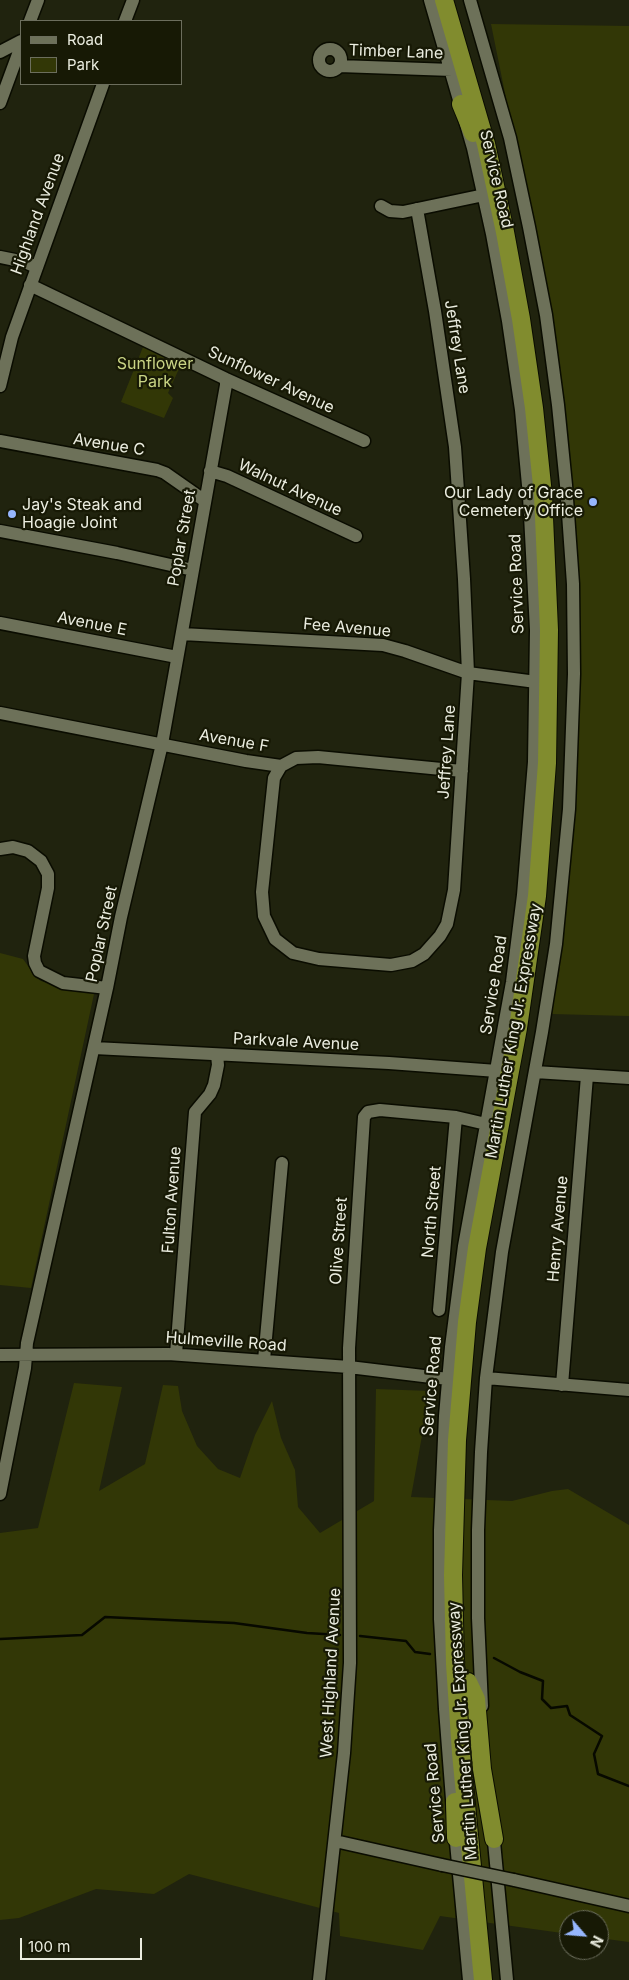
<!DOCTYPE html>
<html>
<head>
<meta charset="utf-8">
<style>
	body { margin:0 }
	#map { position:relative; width:629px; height:1980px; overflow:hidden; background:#20230e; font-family:Inter,sans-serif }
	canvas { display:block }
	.legend { position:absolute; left:20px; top:20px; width:162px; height:65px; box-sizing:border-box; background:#171905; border:1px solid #6c6e5d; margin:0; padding:6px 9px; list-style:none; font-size:15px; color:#ebede0 }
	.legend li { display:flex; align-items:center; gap:10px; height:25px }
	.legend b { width:25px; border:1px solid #6c6e5d }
	.north { position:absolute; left:559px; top:1910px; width:50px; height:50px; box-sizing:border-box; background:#171905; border:1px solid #6c6e5d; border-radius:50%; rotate:117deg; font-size:14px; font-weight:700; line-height:20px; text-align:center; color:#ebede0 }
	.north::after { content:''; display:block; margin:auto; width:18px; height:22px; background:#96b6fd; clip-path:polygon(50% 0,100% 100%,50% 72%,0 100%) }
	.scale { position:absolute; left:20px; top:1938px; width:122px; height:22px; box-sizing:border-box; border:2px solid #ebede0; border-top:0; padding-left:6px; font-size:15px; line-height:18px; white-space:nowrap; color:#ebede0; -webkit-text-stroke:4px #171905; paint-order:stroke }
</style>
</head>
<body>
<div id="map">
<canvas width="629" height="1980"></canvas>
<ul class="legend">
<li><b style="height:6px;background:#6d7159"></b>Road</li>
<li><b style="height:14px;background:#323706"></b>Park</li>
</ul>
<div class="north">N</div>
<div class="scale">100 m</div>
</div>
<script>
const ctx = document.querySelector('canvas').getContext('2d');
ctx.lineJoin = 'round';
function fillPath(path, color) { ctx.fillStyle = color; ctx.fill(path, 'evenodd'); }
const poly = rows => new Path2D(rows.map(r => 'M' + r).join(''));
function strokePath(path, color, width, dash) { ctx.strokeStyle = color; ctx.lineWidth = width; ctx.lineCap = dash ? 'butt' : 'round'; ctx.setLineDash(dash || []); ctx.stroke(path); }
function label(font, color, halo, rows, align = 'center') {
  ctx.font = font + ' Inter,sans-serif'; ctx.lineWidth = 4.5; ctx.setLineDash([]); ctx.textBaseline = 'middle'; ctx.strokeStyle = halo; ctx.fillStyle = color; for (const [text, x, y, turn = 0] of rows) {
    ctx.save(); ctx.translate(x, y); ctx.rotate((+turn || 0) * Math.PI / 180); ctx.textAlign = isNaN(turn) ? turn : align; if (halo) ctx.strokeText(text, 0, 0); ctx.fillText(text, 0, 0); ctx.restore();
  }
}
fillPath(poly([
	[491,24,629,26,629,1016,551,1014,559,973,574,815,580,629,559,361],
	[145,342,183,360,168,393,173,398,164,418,121,402],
	[0,953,23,959,36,977,41,981,94,994,31,1288,0,1285],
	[74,1383,122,1387,99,1491,145,1464,163,1385,178,1386,182,1411,197,1446,218,1469,240,1478,255,1435,272,1401,281,1438,295,1470,298,1507,320,1533,374,1501,376,1389,430,1391,411,1497,512,1501,552,1491,568,1489,629,1525,629,1942,599,1938,599,1920,569,1920,569,1934,440,1916,423,1950,340,1936,339,1913,189,1874,154,1894,96,1889,19,1918,0,1920,0,1533,38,1528]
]), '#323706');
strokePath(poly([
	[360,1636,406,1641,415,1652,430,1654],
	[0,1639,82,1635,105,1617,234,1623,307,1633,340,1635],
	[494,1658,520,1672,543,1681,542,1699,551,1708,567,1706,570,1715,602,1736,594,1754,598,1774,629,1786]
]), '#070900', 2.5);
const minor = poly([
	[430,0,473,148,492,234,508,321,521,410,529,496,536,630,534,762,523,895,512,982,464,1246,451,1347,445,1416,440,1530,440,1619,445,1709,453,1812],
	[470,0,510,138,529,227,546,315,558,405,566,485,573,584,574,674,569,809,556,944,542,1032,502,1252,486,1378,481,1452,478,1530,478,1618,482,1706],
	[30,21,38,0],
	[125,21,133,0],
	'319 60a11 11 0 1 1 22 0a11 11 0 1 1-22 0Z',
	[0,52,21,41],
	[339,66,452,70],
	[0,103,21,46],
	[381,206,390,211,403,212,484,195],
	[0,257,25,262,36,267],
	[30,285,226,379,364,441],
	[0,386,12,337,103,84],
	[0,441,157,470,165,473,205,501],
	[210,471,227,476,356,536],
	[0,531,117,553,193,570],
	[0,623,177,657],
	[182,634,383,645,405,651,468,673,536,682],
	[0,713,246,761,281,766,296,758,318,757,462,771],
	[281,766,274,778,262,892,264,916,275,939,293,953,319,959,391,965,412,961,424,954,440,936,447,924,454,890,468,673,464,579,455,447,435,311,417,209],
	[0,849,13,847,28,851,41,861,48,874,48,888,34,956,35,963,39,971,63,983,107,988],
	[94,1048,389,1063,497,1071],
	[535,1072,629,1078],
	[439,1310,456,1117],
	[176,1354,195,1112,210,1094,214,1085,218,1065,217,1055],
	[0,1355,168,1354,349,1367,448,1379],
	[264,1360,282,1163],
	[486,1378,629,1390],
	[562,1385,587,1076],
	[0,1494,25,1368,27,1343,107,988,121,917,162,744,226,385,226,379],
	[493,1831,507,1980],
	[455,1832,469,1980],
	[335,1841,442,1865],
	[514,1880,629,1906],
	[319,1980,344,1753,350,1663,349,1348,364,1117,368,1112,380,1110,456,1117,486,1124]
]);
const highway = poly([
	[444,0,486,144,505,232,521,319,534,408,543,495,549,630,547,763,537,896,518,1028,477,1248,467,1322,457,1440,453,1575,455,1664,461,1753,483,1980],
	[461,104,473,133],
	[468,1682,476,1699,482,1769,494,1839],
	[455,1802,456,1838]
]);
strokePath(minor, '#0a0c00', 15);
strokePath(highway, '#0a0c00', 20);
strokePath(minor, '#6d7159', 12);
strokePath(highway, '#818c2e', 18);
const minorBridge = poly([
	[442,1865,514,1880]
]);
strokePath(minorBridge, '#0a0c00', 15, []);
strokePath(minorBridge, '#6d7159', 12);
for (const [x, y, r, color] of [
	[593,502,5,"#96b6fd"],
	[12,514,5,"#96b6fd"]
]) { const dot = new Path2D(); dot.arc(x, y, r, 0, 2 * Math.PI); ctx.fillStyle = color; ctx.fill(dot); strokePath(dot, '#171905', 2); }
label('16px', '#ebede0', '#171905', [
	["Timber Lane",396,52,2],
	["Service Road",496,179,77],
	["Highland Avenue",38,214,-70],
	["Jeffrey Lane",457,347,81],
	["Sunflower Avenue",271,380,25],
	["Avenue C",109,445,9],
	["Walnut Avenue",290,488,25],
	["Poplar Street",182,538,-80],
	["Service Road",517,584,-92],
	["Avenue E",92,624,11],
	["Fee Avenue",347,628,5],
	["Avenue F",234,741,10],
	["Jeffrey Lane",447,752,-86],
	["Poplar Street",102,934,-78],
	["Service Road",494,985,-81],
	["Martin Luther King Jr. Expressway",514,1031,-80],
	["Parkvale Avenue",296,1042,3],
	["Fulton Avenue",172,1200,-86],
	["North Street",432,1212,-85],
	["Henry Avenue",558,1229,-85],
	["Olive Street",339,1241,-86],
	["Hulmeville Road",226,1342,4],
	["Service Road",432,1386,-85],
	["West Highland Avenue",331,1673,-87],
	["Martin Luther King Jr. Expressway",463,1731,-94],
	["Service Road",435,1793,-95]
]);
label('16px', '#cad585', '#171905', [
	["Sunflower",155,364],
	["Park",155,382]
]);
label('16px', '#ebede0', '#171905', [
	["Our Lady of Grace",583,493],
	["Cemetery Office",583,511],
	["Jay's Steak and",22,505,"left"],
	["Hoagie Joint",22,523,"left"]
], 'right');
</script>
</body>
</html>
